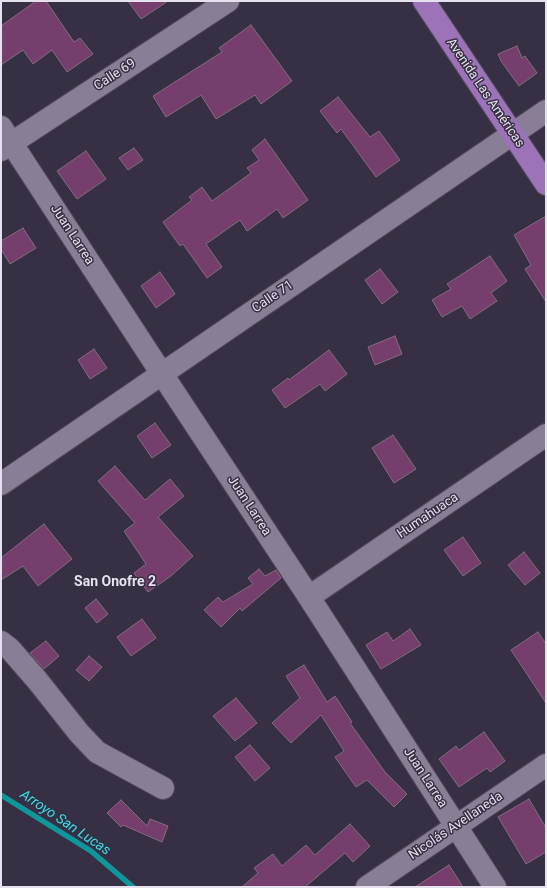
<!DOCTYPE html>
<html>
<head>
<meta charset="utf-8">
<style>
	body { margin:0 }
	#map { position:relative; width:547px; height:888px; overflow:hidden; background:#372f43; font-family:Roboto,sans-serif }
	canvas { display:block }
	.frame { position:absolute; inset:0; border:2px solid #e6e1ee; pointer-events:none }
</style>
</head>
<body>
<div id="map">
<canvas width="547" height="888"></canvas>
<div class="frame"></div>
</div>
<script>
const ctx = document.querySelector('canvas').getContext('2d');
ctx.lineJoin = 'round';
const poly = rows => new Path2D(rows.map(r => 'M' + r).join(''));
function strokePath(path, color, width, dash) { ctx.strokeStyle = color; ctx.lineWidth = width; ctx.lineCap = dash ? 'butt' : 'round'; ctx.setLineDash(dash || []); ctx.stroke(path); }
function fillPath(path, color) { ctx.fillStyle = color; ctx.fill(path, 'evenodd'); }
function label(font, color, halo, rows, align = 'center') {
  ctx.font = font + ' Roboto,sans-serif'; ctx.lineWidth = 3; ctx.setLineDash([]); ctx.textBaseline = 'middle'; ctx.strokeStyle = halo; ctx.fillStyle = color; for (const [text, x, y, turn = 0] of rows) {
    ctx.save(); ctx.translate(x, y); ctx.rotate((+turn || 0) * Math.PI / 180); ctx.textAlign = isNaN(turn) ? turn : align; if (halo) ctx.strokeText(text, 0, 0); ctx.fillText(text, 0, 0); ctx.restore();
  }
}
strokePath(poly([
	[1,795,91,851,133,887]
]), '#0f979c', 5.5);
const building = poly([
	[36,1,46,1,74,42,80,38,93,54,67,72,52,50,33,64,23,50,1,65,1,26,36,1],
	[128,1,168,1,141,19,128,1],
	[251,25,292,81,261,104,255,95,216,119,201,95,166,117,153,96,222,52,219,48,251,25],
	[517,46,522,58,525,56,537,73,519,86,501,61,498,54,517,46],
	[338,97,370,137,379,131,400,160,376,177,341,129,337,133,320,111,338,97],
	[265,139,308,200,283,218,277,209,247,231,240,220,206,244,222,267,207,278,183,244,180,246,163,222,192,200,189,197,202,187,212,201,251,173,247,168,259,160,252,150,265,139],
	[134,148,143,160,128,170,119,158,134,148],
	[86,151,106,179,77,199,57,171,86,151],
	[546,216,546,302,525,269,531,265,514,235,546,216],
	[23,228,36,248,10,264,1,249,1,241,23,228],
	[490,256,507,281,491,293,497,301,470,319,462,306,442,317,432,300,451,289,447,284,490,256],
	[380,269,398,292,382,304,365,280,380,269],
	[160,272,175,294,156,308,141,286,160,272],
	[395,336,402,354,375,365,368,347,395,336],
	[94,349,107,368,90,379,78,360,94,349],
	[329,350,347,374,325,391,320,384,285,408,272,390,288,378,289,380,329,350],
	[155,423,171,445,152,458,137,436,155,423],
	[393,435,416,469,394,483,372,448,393,435],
	[115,466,145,500,170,479,184,496,158,517,193,556,171,576,148,592,134,573,146,564,124,531,135,523,98,481,115,466],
	[44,524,72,559,38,586,23,566,1,580,1,558,44,524],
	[463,537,481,563,463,576,444,550,463,537],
	[524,552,540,573,525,585,508,565,524,552],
	[259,569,265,576,276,570,281,578,242,611,240,608,221,627,204,610,218,597,223,602,253,584,248,578,259,569],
	[96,599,108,614,97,623,85,608,96,599],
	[142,619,156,638,131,656,117,637,142,619],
	[410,629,421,645,381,669,366,645,387,632,393,641,410,629],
	[538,632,546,644,546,703,511,650,538,632],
	[46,641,59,656,44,669,30,653,46,641],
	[89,656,102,667,89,681,76,670,89,656],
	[304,665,327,702,335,696,352,722,350,723,385,772,407,794,394,807,367,780,356,787,335,757,344,751,321,715,291,743,272,723,300,698,286,676,304,665],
	[236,698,257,723,235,741,213,716,236,698],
	[484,732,505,761,490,772,487,768,459,787,439,759,456,746,459,750,484,732],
	[250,745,270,768,255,781,235,757,250,745],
	[529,799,546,828,546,852,526,864,498,817,529,799],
	[121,800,147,826,150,819,168,826,162,842,123,825,121,827,107,813,121,800],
	[350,824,370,846,353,862,345,853,305,887,242,887,258,873,254,868,273,854,282,866,306,845,315,855,350,824],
	[449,865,463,887,415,887,449,865]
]);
fillPath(building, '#763e6d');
strokePath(building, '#826d7e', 1);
const minor = poly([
	[1,127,162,374,309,597,495,887],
	[1,150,228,1],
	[1,484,546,111],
	[309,597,546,435],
	[1,642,10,649,37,680,79,733,97,752,163,788],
	[367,887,546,765]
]);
const major = poly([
	[424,1,546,184]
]);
strokePath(minor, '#534c5c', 24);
strokePath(major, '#534c5c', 24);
strokePath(minor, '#887f96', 22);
strokePath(major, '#9c72b8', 22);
label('13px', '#e6e1ee', '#372f43', [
	["Calle 69",115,75,-33],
	["Avenida Las Américas",485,93,56],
	["Juan Larrea",72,235,57],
	["Calle 71",273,297,-34],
	["Juan Larrea",249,506,57],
	["Humahuaca",428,516,-34],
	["Juan Larrea",425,778,57],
	["Nicolás Avellaneda",456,826,-34]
]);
label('bold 14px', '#e6e1ee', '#372f43', [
	["San Onofre 2",115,582]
]);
label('italic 14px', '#34e1e8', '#372f43', [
	["Arroyo San Lucas",65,823,34]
]);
</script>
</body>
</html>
